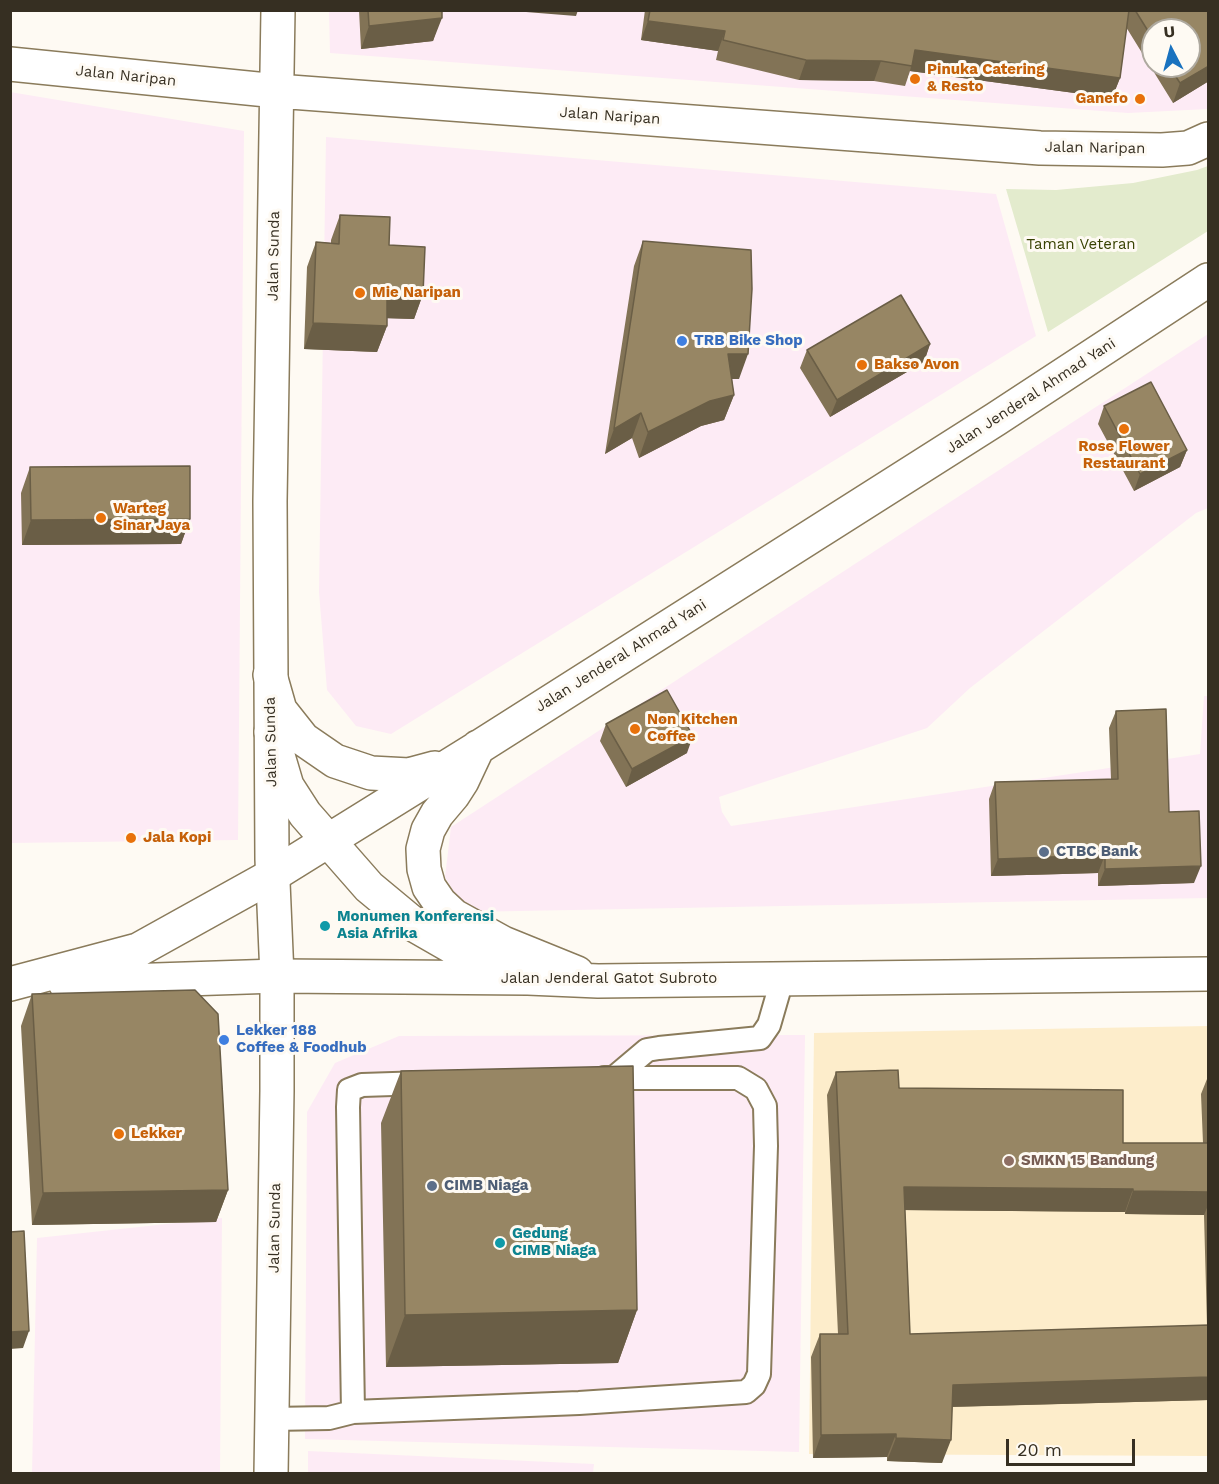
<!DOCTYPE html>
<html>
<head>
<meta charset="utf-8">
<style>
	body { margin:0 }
	#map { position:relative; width:1219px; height:1484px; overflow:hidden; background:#fefaf3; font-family:"Work Sans",sans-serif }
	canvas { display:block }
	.frame { position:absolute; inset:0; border:12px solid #362f22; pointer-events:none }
	.north { position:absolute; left:1141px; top:18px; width:60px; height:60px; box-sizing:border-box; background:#fefaf3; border:2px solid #aea99f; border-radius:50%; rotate:354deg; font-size:16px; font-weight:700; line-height:24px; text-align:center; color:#362f22 }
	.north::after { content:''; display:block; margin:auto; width:21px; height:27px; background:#1972bf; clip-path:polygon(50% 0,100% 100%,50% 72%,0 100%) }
	.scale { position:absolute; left:1006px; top:1439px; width:129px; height:27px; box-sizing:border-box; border:3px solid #362f22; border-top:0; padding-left:8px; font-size:18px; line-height:21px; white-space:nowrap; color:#362f22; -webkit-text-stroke:4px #fefaf3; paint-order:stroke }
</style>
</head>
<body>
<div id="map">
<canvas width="1219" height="1484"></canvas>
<div class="frame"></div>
<div class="north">U</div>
<div class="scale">20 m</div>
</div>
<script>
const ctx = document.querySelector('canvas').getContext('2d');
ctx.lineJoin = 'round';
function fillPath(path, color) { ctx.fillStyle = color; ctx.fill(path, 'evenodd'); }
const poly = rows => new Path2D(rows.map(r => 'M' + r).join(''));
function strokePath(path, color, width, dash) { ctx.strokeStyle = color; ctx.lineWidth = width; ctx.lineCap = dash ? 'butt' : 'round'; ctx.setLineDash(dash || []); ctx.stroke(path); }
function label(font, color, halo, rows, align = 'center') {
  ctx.font = font + ' "Work Sans",sans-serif'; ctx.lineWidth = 6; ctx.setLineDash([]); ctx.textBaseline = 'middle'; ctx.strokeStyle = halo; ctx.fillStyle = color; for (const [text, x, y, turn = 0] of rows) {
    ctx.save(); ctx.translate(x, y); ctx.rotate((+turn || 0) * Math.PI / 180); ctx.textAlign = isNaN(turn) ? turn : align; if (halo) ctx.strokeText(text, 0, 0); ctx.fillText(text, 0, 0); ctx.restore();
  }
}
fillPath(poly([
	[329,11,1208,11,1208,109,1128,113,330,53],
	[1153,30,1189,30,1189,66,1153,66],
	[10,92,244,131,238,840,11,843],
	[326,137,996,194,1036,336,391,734,356,726,327,690,319,592],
	[1208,334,1208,508,1196,513,970,688,927,728,719,797,722,812,731,826,1200,754,1204,696,1208,696,1208,898,466,912,445,877,451,827],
	[805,1035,799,1452,305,1439,307,1112,335,1063,399,1036],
	[222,1218,220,1473,32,1474,37,1238],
	[308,1451,594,1464,593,1473,308,1473]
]), '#fdebf5');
fillPath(poly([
	[1208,1026,1208,1456,809,1454,814,1033]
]), '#fdedcb');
fillPath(poly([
	[1208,166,1208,231,1048,332,1006,189,1056,190,1133,183,1197,170]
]), '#e3ebcd');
const lane = poly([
	[615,1077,647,1050,659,1048,760,1038,769,1025,782,980],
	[353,1412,348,1107,349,1090,362,1085,424,1083],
	[272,1419,329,1418,353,1412,579,1403,746,1392,754,1385,759,1374,766,1146,765,1106,756,1089,738,1078,604,1078]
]);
const secondary = poly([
	[10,64,277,91,1040,148,1162,150,1188,148,1208,139],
	[271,1474,277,1091,277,976,272,859,270,501,278,10]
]);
const primary = poly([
	[270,675,280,710,303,739,335,761,371,773,409,775,435,768],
	[271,732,287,786,305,814,369,887,416,926,470,957,507,970],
	[478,747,462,781,453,795,437,814,428,830,423,849,424,869,429,887,440,903,454,916,503,943,577,973],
	[65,983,277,976,528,978,598,981,1208,974],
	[10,984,138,950,273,875,479,747,996,419,1208,280]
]);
strokePath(lane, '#8a7b5b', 26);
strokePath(secondary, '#8a7b5b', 36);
strokePath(primary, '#8a7b5b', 36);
strokePath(lane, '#fff', 22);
strokePath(secondary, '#fff', 33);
strokePath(primary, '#fff', 33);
fillPath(poly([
	[359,10,489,10,442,12,433,41,361,49],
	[645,10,1209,10,1209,81,1173,103,1126,27,1120,78,1112,98,910,71,905,86,874,81,799,80,716,60,718,51,641,40],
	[1153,30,1189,66,1153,66],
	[340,215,389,245,423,294,414,319,387,318,387,326,377,352,304,349,307,267,316,242,331,243,331,240],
	[643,241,739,379,732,379,734,395,724,420,701,426,639,458,632,438,605,454,634,266],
	[930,344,924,362,830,417,800,368,807,350],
	[1104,406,1187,450,1180,467,1134,491,1098,424],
	[30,467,190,519,181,544,22,545,21,493],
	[1116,711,1169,812,1194,883,1098,886,1098,873,991,876,989,799,995,782,1111,779,1109,728],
	[606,724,687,753,626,787,600,741],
	[32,994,228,1190,216,1222,32,1225,21,1026],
	[401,1071,637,1310,618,1363,386,1367,381,1123],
	[836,1072,1123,1143,1203,1143,1201,1094,1209,1074,1209,1400,952,1407,942,1463,887,1461,887,1457,813,1458,811,1357,820,1334,838,1334,827,1095],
	[905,1210,1125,1212,1125,1214,1204,1215,1207,1325,910,1334]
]), '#827356');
fillPath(poly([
	[432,10,489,10,432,12],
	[501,10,578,10,576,16],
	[442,18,433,41,361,49,369,26],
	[648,21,725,31,718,51,641,40],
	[915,50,1120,78,1112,98,910,71],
	[806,60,881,61,874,81,799,80],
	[1209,66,1209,81,1173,103,1180,83],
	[387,293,423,294,414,319,378,318],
	[313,323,387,326,377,352,304,349],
	[930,344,924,362,830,417,837,400],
	[728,354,748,354,739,379,719,379],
	[734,395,724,420,701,426,639,458,648,432,710,401],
	[641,413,632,438,605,454,614,429],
	[1187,450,1180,467,1134,491,1140,474],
	[190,519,181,544,22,545,31,520],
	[693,736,687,753,626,787,632,769],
	[1105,855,1098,873,991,876,998,859],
	[1201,866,1194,883,1098,886,1105,869],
	[904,1187,1133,1189,1125,1212,895,1210],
	[228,1190,216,1222,32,1225,43,1193],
	[1133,1191,1209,1192,1209,1203,1204,1215,1125,1214],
	[637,1310,618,1363,386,1367,405,1315],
	[29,1331,23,1348,10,1349,10,1332],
	[1209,1377,1209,1400,944,1407,953,1385],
	[896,1434,887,1457,813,1458,821,1435],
	[896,1438,951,1440,942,1463,887,1461]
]), '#6a5e46');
const building = poly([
	[368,10,442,10,442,18,369,26,368,10],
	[650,10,1129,10,1120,78,915,50,912,66,881,61,806,60,723,40,725,31,648,21,650,10],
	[1135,10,1209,10,1209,66,1180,83,1169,66,1189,66,1189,30,1153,30,1153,39,1135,10],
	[340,215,390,217,389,245,425,247,423,294,387,293,387,326,313,323,316,242,339,244,340,215],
	[643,241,751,250,752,289,748,354,728,354,734,395,710,401,648,432,641,413,614,429,643,241],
	[901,295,930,344,837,400,807,350,901,295],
	[1151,382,1187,450,1140,474,1104,406,1151,382],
	[190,466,190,519,31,520,30,467,190,466],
	[667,690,693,736,632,769,606,724,667,690],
	[1166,709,1169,812,1199,811,1201,866,1105,869,1105,855,998,859,995,782,1118,779,1116,711,1166,709],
	[195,990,218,1014,228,1190,43,1193,32,994,195,990],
	[633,1066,637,1310,405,1315,401,1071,633,1066],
	[898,1070,899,1088,1123,1090,1123,1143,1209,1143,1209,1192,1133,1191,1133,1189,904,1187,910,1334,1209,1325,1209,1377,953,1385,951,1440,896,1438,896,1434,821,1435,820,1334,848,1334,836,1072,898,1070],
	[24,1231,29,1331,10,1332,10,1232,24,1231]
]);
fillPath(building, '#978664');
strokePath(building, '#6a5e46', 1.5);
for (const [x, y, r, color] of [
	[915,79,6,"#e8710a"],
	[1140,99,6,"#e8710a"],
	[360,293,6,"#e8710a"],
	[682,341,6,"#3f7fe0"],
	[862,365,6,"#e8710a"],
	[1124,429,6,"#e8710a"],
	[101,518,6,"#e8710a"],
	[635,729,6,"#e8710a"],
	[131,838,6,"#e8710a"],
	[1044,852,6,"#5c6f8a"],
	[325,926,6,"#0f9aa8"],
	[224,1040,6,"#3f7fe0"],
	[119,1134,6,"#e8710a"],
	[1009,1161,6,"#8d6e63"],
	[432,1186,6,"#5c6f8a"],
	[500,1243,6,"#0f9aa8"]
]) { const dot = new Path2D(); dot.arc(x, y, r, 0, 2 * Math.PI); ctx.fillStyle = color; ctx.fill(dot); strokePath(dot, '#fefaf3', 2); }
label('bold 15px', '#c56008', '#fefaf3', [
	["Pinuka Catering",927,70],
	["& Resto",927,87],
	["Ganefo",1128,99,"right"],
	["Mie Naripan",372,293],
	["Bakso Avon",874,365],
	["Rose Flower",1124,447,"center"],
	["Restaurant",1124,464,"center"],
	["Warteg",113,509],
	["Sinar Jaya",113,526],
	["Non Kitchen",647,720],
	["Coffee",647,737],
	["Jala Kopi",143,838],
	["Lekker",131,1134]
], 'left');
label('15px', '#362f22', '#fefaf3', [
	["Jalan Naripan",126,76,6],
	["Jalan Naripan",610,116,4],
	["Jalan Naripan",1095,148,1],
	["Jalan Sunda",274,256,-89],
	["Jalan Jenderal Ahmad Yani",1031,396,-33],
	["Jalan Jenderal Ahmad Yani",621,656,-32],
	["Jalan Sunda",271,742,-91],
	["Jalan Jenderal Gatot Subroto",609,979],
	["Jalan Sunda",275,1228,-89]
]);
label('15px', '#384202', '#fefaf3', [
	["Taman Veteran",1081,245]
]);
label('bold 15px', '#366cbe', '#fefaf3', [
	["TRB Bike Shop",694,341],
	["Lekker 188",236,1031],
	["Coffee & Foodhub",236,1048]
], 'left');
label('bold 15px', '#4e5e75', '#fefaf3', [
	["CTBC Bank",1056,852],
	["CIMB Niaga",444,1186]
], 'left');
label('bold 15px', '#0d838f', '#fefaf3', [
	["Monumen Konferensi",337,917],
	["Asia Afrika",337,934],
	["Gedung",512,1234],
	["CIMB Niaga",512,1251]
], 'left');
label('bold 15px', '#785e54', '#fefaf3', [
	["SMKN 15 Bandung",1021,1161]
], 'left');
</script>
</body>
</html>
